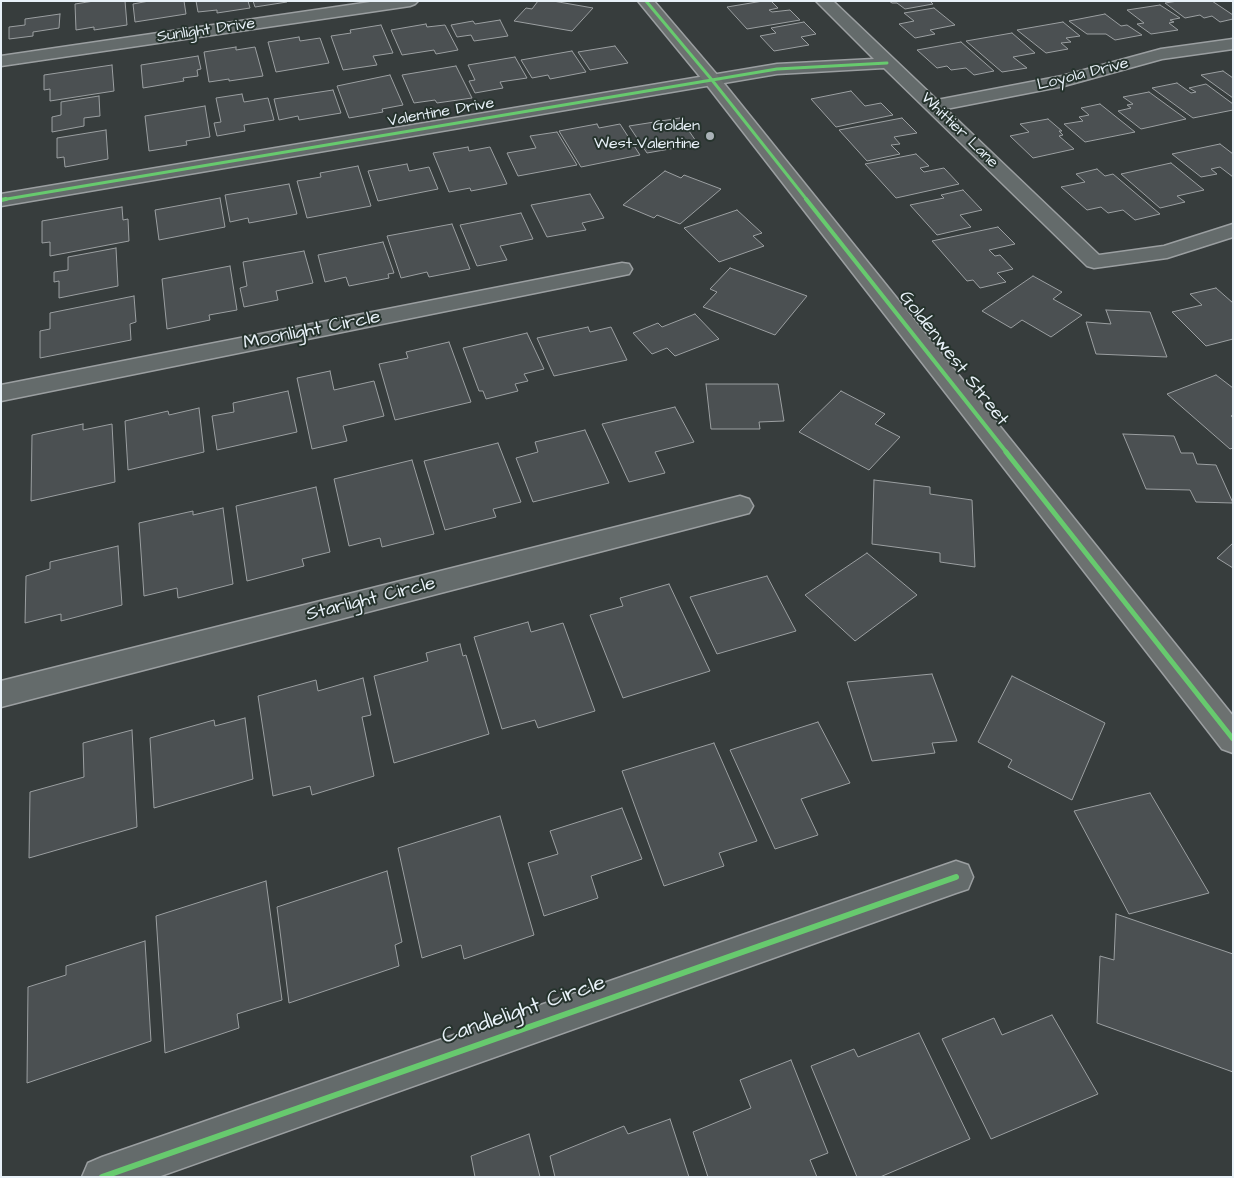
<!DOCTYPE html>
<html>
<head>
<meta charset="utf-8">
<style>
	body { margin:0 }
	#map { position:relative; width:1234px; height:1178px; overflow:hidden; background:#373d3d; font-family:"Architects Daughter",sans-serif }
	canvas { display:block }
	.frame { position:absolute; inset:0; border:2px solid #e8f1f8; pointer-events:none }
</style>
</head>
<body>
<div id="map">
<canvas width="1234" height="1178"></canvas>
<div class="frame"></div>
</div>
<script>
const ctx = document.querySelector('canvas').getContext('2d');
ctx.lineJoin = 'round';
function fillPath(path, color) { ctx.fillStyle = color; ctx.fill(path, 'evenodd'); }
const poly = rows => new Path2D(rows.map(r => 'M' + r).join(''));
function strokePath(path, color, width, dash) { ctx.strokeStyle = color; ctx.lineWidth = width; ctx.lineCap = dash ? 'butt' : 'round'; ctx.setLineDash(dash || []); ctx.stroke(path); }
function label(font, color, halo, rows, align = 'center') {
  ctx.font = font + ' "Architects Daughter",sans-serif'; ctx.lineWidth = 4; ctx.setLineDash([]); ctx.textBaseline = 'middle'; ctx.strokeStyle = halo; ctx.fillStyle = color; for (const [text, x, y, turn = 0] of rows) {
    ctx.save(); ctx.translate(x, y); ctx.rotate((+turn || 0) * Math.PI / 180); ctx.textAlign = isNaN(turn) ? turn : align; if (halo) ctx.strokeText(text, 0, 0); ctx.fillText(text, 0, 0); ctx.restore();
  }
}
const building = poly([
	[94,1,125,1,127,25,94,30,94,27,76,30,75,4,94,1],
	[149,1,184,1,186,14,135,22,133,4,149,1],
	[196,1,248,1,250,8,217,13,217,10,198,12,196,1],
	[253,1,287,1,287,2,255,7,253,1],
	[538,1,553,1,593,8,572,31,514,21,526,8,532,9,538,1],
	[763,1,771,1,778,8,769,10,772,12,790,10,800,20,747,29,727,7,763,1],
	[889,1,930,1,933,4,905,9,897,3,892,3,889,1],
	[1178,1,1212,1,1233,15,1233,19,1220,22,1212,16,1204,18,1200,15,1185,18,1165,3,1178,1],
	[1160,5,1180,18,1170,20,1174,22,1169,23,1178,30,1151,34,1137,24,1144,23,1127,10,1160,5],
	[934,8,955,25,930,30,935,34,915,38,899,24,914,21,904,13,934,8],
	[60,14,59,28,33,32,33,36,9,39,9,27,25,25,25,19,60,14],
	[1105,14,1121,26,1127,25,1142,35,1115,40,1106,34,1087,34,1069,21,1105,14],
	[500,20,508,36,474,41,471,35,457,37,451,25,473,21,475,24,500,20],
	[804,22,816,34,801,37,809,45,774,51,760,36,776,33,771,28,804,22],
	[1063,22,1080,36,1066,38,1071,42,1061,43,1068,49,1046,53,1017,30,1063,22],
	[426,24,427,27,445,25,458,50,436,54,434,50,402,55,391,30,426,24],
	[381,25,393,53,373,56,377,65,343,70,331,36,351,33,350,30,381,25],
	[1012,33,1035,53,1013,57,1027,68,1002,72,966,41,1012,33],
	[299,37,300,41,320,38,329,63,276,72,268,42,299,37],
	[961,42,994,71,974,75,966,68,951,70,947,66,937,68,917,50,961,42],
	[615,46,628,63,590,70,578,52,615,46],
	[236,47,236,50,255,47,263,76,229,81,229,79,209,82,204,52,236,47],
	[572,51,586,72,550,79,548,75,532,78,521,60,572,51],
	[198,56,201,69,197,70,198,76,183,78,184,81,143,88,141,65,198,56],
	[515,57,527,78,500,82,503,88,475,93,469,81,475,80,468,65,515,57],
	[112,65,114,91,50,101,50,89,44,90,44,75,112,65],
	[456,66,472,98,437,103,435,100,414,103,402,75,456,66],
	[1223,71,1233,78,1233,98,1201,75,1223,71],
	[390,75,403,105,382,109,383,112,349,118,337,86,390,75],
	[1177,83,1191,93,1196,92,1189,88,1206,84,1233,104,1233,110,1193,118,1152,88,1177,83],
	[333,90,341,113,299,120,298,116,279,120,274,99,333,90],
	[851,91,865,106,881,103,893,115,836,127,811,99,851,91],
	[1149,92,1186,119,1141,129,1118,111,1131,108,1127,105,1133,104,1123,97,1149,92],
	[242,94,244,102,268,98,274,120,244,125,245,131,217,136,214,123,221,122,216,98,242,94],
	[99,96,100,116,84,118,84,126,52,132,52,117,61,115,61,102,99,96],
	[1100,104,1135,132,1085,142,1064,124,1083,121,1079,117,1089,115,1081,108,1100,104],
	[205,106,210,137,186,141,187,145,149,151,145,116,205,106],
	[680,118,698,144,647,153,629,126,680,118],
	[902,118,917,133,894,137,900,144,891,145,900,154,867,161,839,130,902,118],
	[1048,119,1062,131,1059,131,1063,135,1059,136,1074,149,1033,158,1010,136,1029,132,1020,124,1048,119],
	[597,124,599,128,620,124,640,155,581,167,559,131,597,124],
	[106,130,108,159,65,167,64,157,57,158,57,138,106,130],
	[557,132,577,165,518,176,507,153,536,148,530,136,557,132],
	[1220,144,1233,154,1233,177,1220,167,1211,169,1217,174,1201,177,1172,154,1220,144],
	[468,147,469,151,490,147,507,184,471,191,470,188,449,192,433,153,468,147],
	[916,154,929,166,920,168,924,172,944,168,959,184,896,198,865,164,916,154],
	[1171,163,1204,190,1177,196,1185,202,1160,208,1121,174,1171,163],
	[407,164,409,171,429,167,438,189,378,201,368,171,407,164],
	[358,166,371,206,307,218,297,181,321,177,320,173,358,166],
	[1097,169,1105,176,1113,174,1160,214,1135,220,1123,210,1108,213,1101,207,1087,210,1061,187,1085,182,1076,174,1097,169],
	[665,171,681,178,684,175,721,189,680,224,657,215,654,218,623,205,665,171],
	[289,184,297,214,249,223,248,218,230,222,225,195,289,184],
	[963,190,982,210,960,215,971,227,937,235,910,205,944,198,941,195,963,190],
	[590,194,604,218,582,223,586,230,547,237,531,205,590,194],
	[220,198,225,227,159,240,155,210,220,198],
	[122,207,123,220,128,219,129,241,50,256,50,242,42,243,42,221,122,207],
	[737,210,762,233,753,236,764,246,719,262,684,228,737,210],
	[521,213,533,239,500,246,507,260,477,266,460,225,521,213],
	[452,224,470,269,429,277,427,272,401,278,387,236,452,224],
	[998,227,1015,244,989,250,995,256,1000,255,1013,269,997,273,1006,282,980,288,973,280,967,281,932,241,998,227],
	[383,242,394,273,388,274,389,278,349,286,346,277,325,282,318,255,383,242],
	[116,248,118,286,59,298,59,281,54,282,54,272,68,270,68,257,116,248],
	[304,251,313,283,276,291,278,300,244,307,240,288,247,286,243,262,304,251],
	[230,266,237,310,209,315,210,320,167,329,162,279,230,266],
	[730,268,807,296,775,335,703,307,717,292,710,289,730,268],
	[1033,276,1062,292,1053,299,1082,315,1051,337,1022,320,1011,328,982,311,1033,276],
	[1216,288,1233,303,1233,339,1206,346,1172,312,1202,305,1190,294,1216,288],
	[134,296,136,322,130,324,131,340,40,358,40,331,50,329,50,313,134,296],
	[1106,310,1150,312,1167,357,1096,354,1086,322,1111,324,1106,310],
	[695,314,719,339,675,356,667,348,652,354,633,333,658,323,662,327,695,314],
	[588,327,590,332,611,327,627,360,554,376,537,338,588,327],
	[527,333,544,369,524,374,528,381,515,384,518,391,486,399,483,391,479,391,463,348,527,333],
	[449,342,471,402,395,420,379,364,408,358,406,352,449,342],
	[330,371,334,390,374,381,384,416,343,426,347,441,312,449,297,378,330,371],
	[1216,375,1233,388,1233,415,1231,416,1233,417,1233,448,1230,449,1167,394,1216,375],
	[706,384,778,384,784,421,759,422,760,429,711,429,706,384],
	[288,391,297,432,217,450,212,416,234,412,233,403,288,391],
	[841,391,885,414,875,424,900,437,869,470,799,432,841,391],
	[675,407,694,442,655,452,665,473,629,482,602,424,675,407],
	[199,408,204,452,128,470,125,421,168,411,169,415,199,408],
	[83,424,83,430,112,424,115,482,31,501,32,435,83,424],
	[585,430,609,483,533,502,516,458,538,452,535,442,585,430],
	[1123,434,1174,436,1181,453,1193,453,1197,464,1216,465,1233,503,1196,502,1190,490,1146,489,1123,434],
	[498,443,521,502,493,509,496,517,445,530,424,461,498,443],
	[412,460,434,534,382,547,380,538,349,546,334,479,412,460],
	[874,480,930,487,930,494,972,500,975,567,940,562,940,553,872,544,874,480],
	[316,487,330,552,302,559,304,566,247,581,236,506,316,487],
	[223,508,233,584,178,598,177,588,144,596,139,523,193,511,193,515,223,508],
	[1233,543,1233,568,1217,558,1233,543],
	[118,546,122,605,61,621,61,614,25,623,26,576,50,569,50,562,118,546],
	[867,553,917,595,855,641,805,595,867,553],
	[767,576,796,631,717,654,690,597,767,576],
	[669,584,710,671,623,698,590,615,623,606,620,598,669,584],
	[528,622,531,632,563,623,595,711,538,728,535,720,502,729,474,637,528,622],
	[460,644,463,656,466,655,489,734,394,763,374,676,428,661,426,653,460,644],
	[932,674,957,741,932,743,935,753,872,761,847,682,932,674],
	[1012,676,1105,723,1072,800,1008,767,1012,760,978,742,1012,676],
	[363,678,371,715,362,717,374,776,312,795,310,786,273,796,258,696,316,680,318,691,363,678],
	[245,718,253,779,154,808,150,738,214,720,215,726,245,718],
	[818,722,850,783,801,799,818,835,775,849,730,750,818,722],
	[132,730,137,827,29,858,30,792,84,777,83,743,132,730],
	[714,743,757,841,719,853,724,866,664,886,622,771,714,743],
	[1150,793,1209,893,1129,914,1074,811,1150,793],
	[622,808,642,859,591,876,598,898,544,916,528,863,558,854,550,831,622,808],
	[500,816,534,935,464,959,461,945,422,958,398,848,500,816],
	[387,871,402,942,395,945,399,966,289,1003,277,907,387,871],
	[266,881,282,1000,237,1014,239,1028,165,1053,156,916,266,881],
	[1116,914,1233,954,1233,1072,1097,1023,1100,956,1114,960,1116,914],
	[145,941,151,1041,27,1083,28,987,66,975,66,966,145,941],
	[1052,1015,1098,1094,991,1139,942,1039,994,1018,1002,1035,1052,1015],
	[919,1033,970,1139,880,1177,857,1177,811,1066,854,1049,858,1057,919,1033],
	[791,1060,828,1153,810,1160,817,1177,708,1177,693,1132,751,1108,740,1080,791,1060],
	[670,1119,689,1177,555,1177,550,1156,624,1126,628,1134,670,1119],
	[529,1134,540,1177,475,1177,471,1156,529,1134]
]);
fillPath(building, '#4b5052');
strokePath(building, '#9b9fa1', 1);
const minor = poly([
	[377,1,418,1,415,4,410,6,1,66,1,56,377,1],
	[816,1,833,1,937,100,1062,76,1161,49,1233,39,1233,49,1162,59,1064,86,946,109,1099,255,1164,246,1233,224,1233,237,1167,258,1094,268,1087,266,884,68,777,74,1,206,1,194,777,64,874,59,816,1],
	[622,263,629,264,632,269,629,274,1,401,1,385,622,263],
	[740,496,749,499,753,506,749,513,1,707,1,681,740,496],
	[956,861,968,865,973,877,968,889,956,893,158,1177,82,1177,88,1163,102,1157,956,861]
]);
const major = poly([
	[638,1,654,1,718,76,1233,716,1233,753,1222,749,706,84,638,1]
]);
strokePath(minor, '#9b9fa1', 3);
strokePath(major, '#9b9fa1', 3);
fillPath(minor, '#646b6b');
fillPath(major, '#6c7170');
strokePath(poly([
	[646,1,712,80,807,200],
	[1,200,777,69,887,63]
]), '#67ca6e', 3);
strokePath(poly([
	[806,199,1007,453],
	[1,200,6,199]
]), '#67ca6e', 4);
strokePath(poly([
	[1006,452,1233,739]
]), '#67ca6e', 5);
strokePath(poly([
	[102,1177,956,877]
]), '#67ca6e', 6);
for (const [x, y, r, color] of [
	[710,136,5,"#aab2b7"]
]) { const dot = new Path2D(); dot.arc(x, y, r, 0, 2 * Math.PI); ctx.fillStyle = color; ctx.fill(dot); strokePath(dot, '#26332d', 2); }
label('16px', '#e8f1f8', '#26332d', [
	["Sunlight Drive",206,31,-8],
	["Loyola Drive",1083,75,-14],
	["Valentine Drive",441,113,-10],
	["Whittier Lane",959,131,44]
]);
label('16px', '#e8f1f8', '#26332d', [
	["Golden",700,127],
	["West-Valentine",700,145]
], 'right');
label('19px', '#e8f1f8', '#26332d', [
	["Moonlight Circle",312,331,-11],
	["Goldenwest Street",953,359,52],
	["Starlight Circle",371,600,-14]
]);
label('22px', '#e8f1f8', '#26332d', [
	["Candlelight Circle",524,1011,-19]
]);
</script>
</body>
</html>
